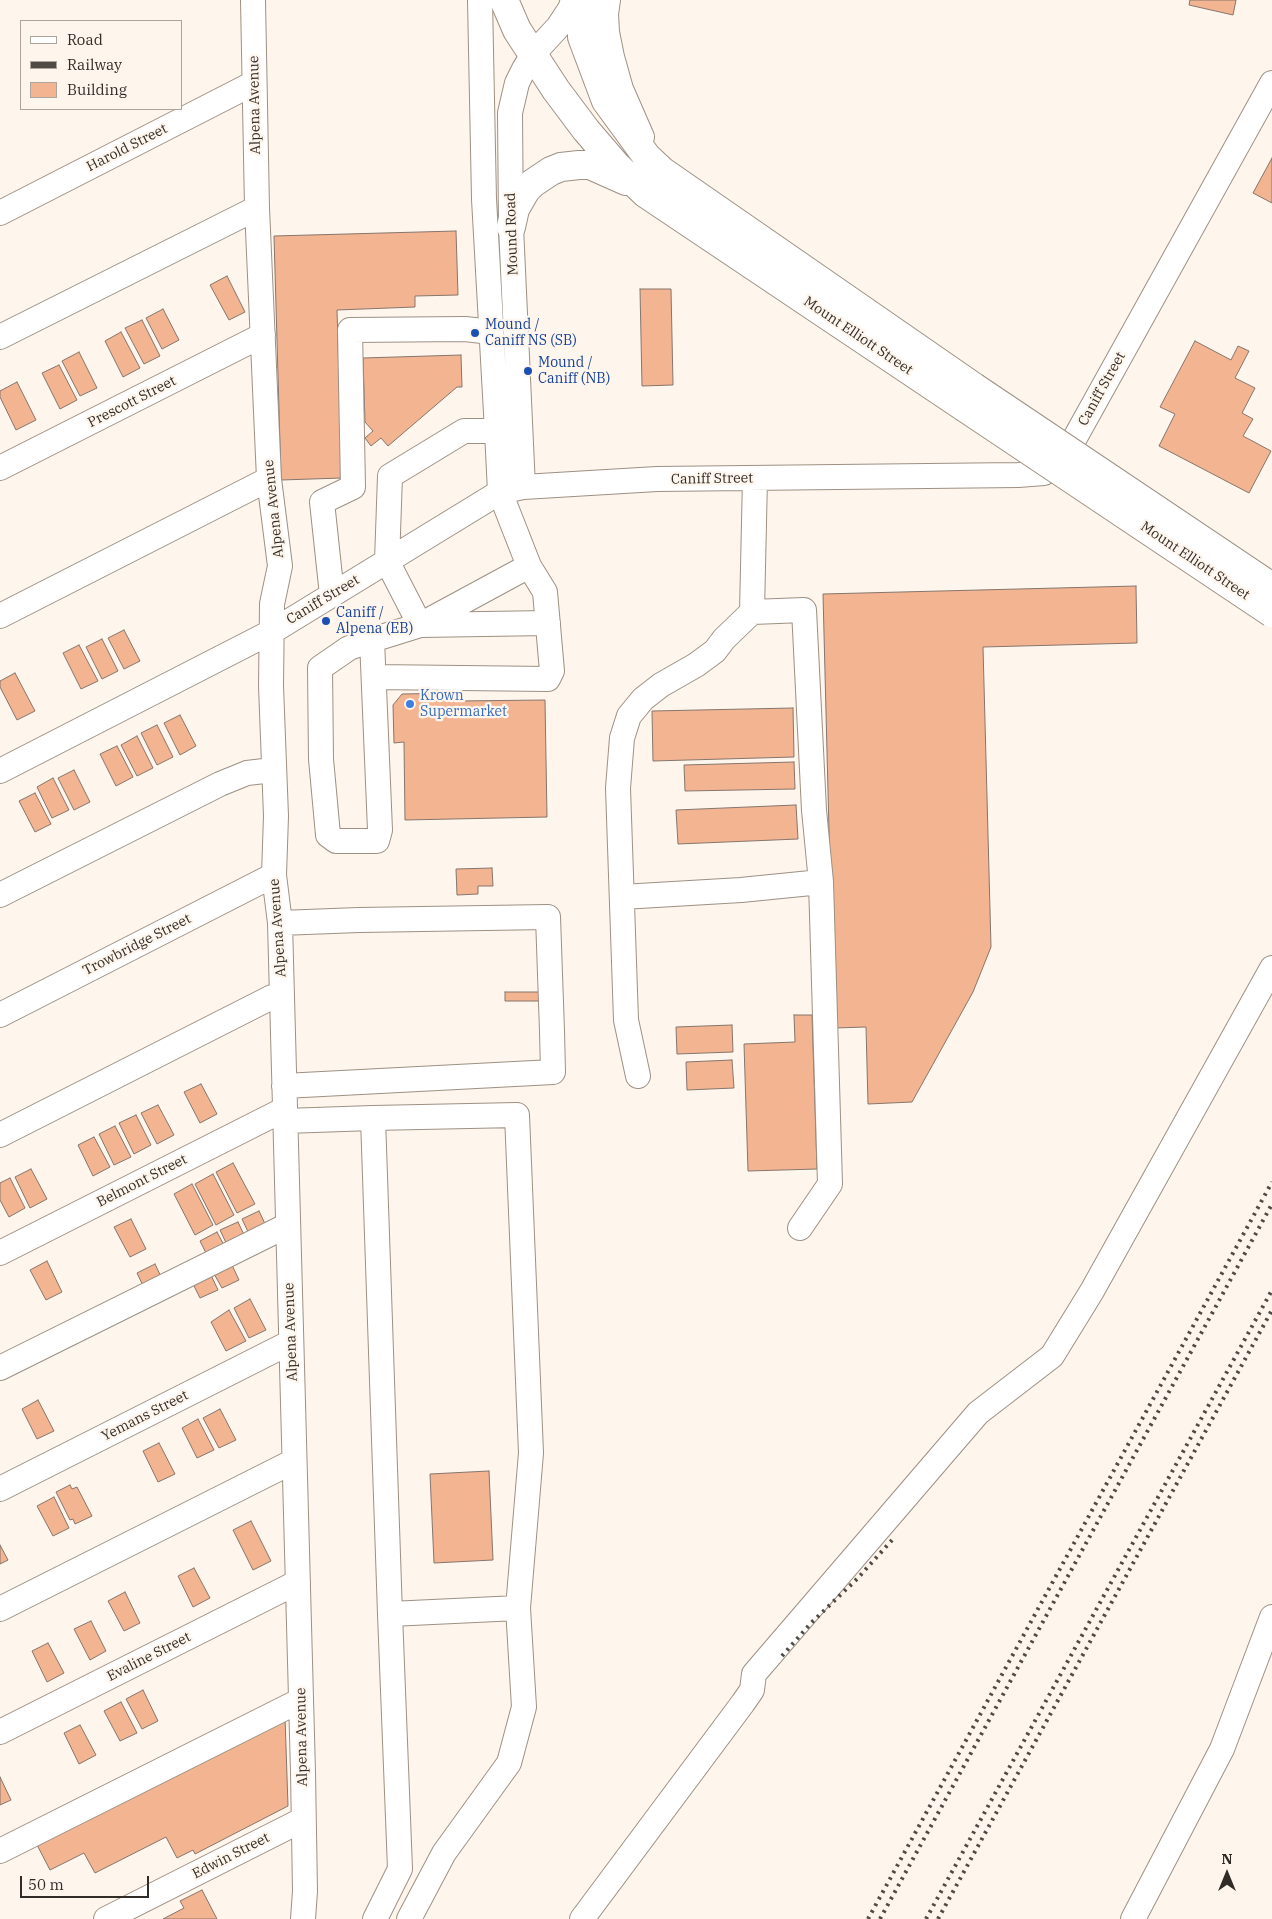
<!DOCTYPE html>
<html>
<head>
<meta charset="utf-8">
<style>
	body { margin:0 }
	#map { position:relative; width:1272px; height:1919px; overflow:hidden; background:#fef5ec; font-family:"IBM Plex Serif",serif }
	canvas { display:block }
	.legend { position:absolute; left:20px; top:20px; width:162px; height:90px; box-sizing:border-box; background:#fef5ec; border:1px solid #aca59d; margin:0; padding:6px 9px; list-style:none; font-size:15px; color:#312c27 }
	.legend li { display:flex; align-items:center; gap:10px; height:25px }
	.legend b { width:25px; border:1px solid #aca59d }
	.north { position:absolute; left:1202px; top:1849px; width:50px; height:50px; -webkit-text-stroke:4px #fef5ec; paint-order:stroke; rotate:0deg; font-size:14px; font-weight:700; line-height:20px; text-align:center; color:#312c27 }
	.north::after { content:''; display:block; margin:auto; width:18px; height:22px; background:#312c27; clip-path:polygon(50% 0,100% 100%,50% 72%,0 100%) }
	.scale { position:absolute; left:20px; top:1876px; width:129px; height:22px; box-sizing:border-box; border:2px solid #312c27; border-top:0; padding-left:6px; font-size:15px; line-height:18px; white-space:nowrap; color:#312c27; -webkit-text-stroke:4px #fef5ec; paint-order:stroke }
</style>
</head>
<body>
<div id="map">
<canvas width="1272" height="1919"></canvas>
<ul class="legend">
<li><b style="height:6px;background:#fff"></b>Road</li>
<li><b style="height:6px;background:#4f4a44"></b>Railway</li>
<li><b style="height:14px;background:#f3b491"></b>Building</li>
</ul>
<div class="north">N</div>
<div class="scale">50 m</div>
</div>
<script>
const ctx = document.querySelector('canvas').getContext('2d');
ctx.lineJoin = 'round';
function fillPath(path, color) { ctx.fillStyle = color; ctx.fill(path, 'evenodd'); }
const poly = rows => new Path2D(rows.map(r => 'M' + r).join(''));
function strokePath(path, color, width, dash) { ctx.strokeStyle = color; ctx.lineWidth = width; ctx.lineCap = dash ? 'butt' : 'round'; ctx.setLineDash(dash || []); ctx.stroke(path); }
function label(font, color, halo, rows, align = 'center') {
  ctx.font = font + ' "IBM Plex Serif",serif'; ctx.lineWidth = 4.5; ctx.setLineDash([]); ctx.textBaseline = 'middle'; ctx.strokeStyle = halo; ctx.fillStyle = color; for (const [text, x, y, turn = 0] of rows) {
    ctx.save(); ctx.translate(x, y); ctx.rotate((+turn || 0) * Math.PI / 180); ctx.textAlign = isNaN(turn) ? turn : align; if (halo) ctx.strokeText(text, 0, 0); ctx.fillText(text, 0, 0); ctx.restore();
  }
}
const building = poly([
	[1190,0,1236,0,1233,15,1189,5,1190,0],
	[1272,158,1272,203,1253,193,1272,158],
	[456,231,458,295,415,296,415,307,337,310,342,478,281,480,274,236,456,231],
	[227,276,245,312,229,320,210,285,227,276],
	[640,289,671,289,673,385,642,386,640,289],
	[163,309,179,340,162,349,146,318,163,309],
	[142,320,160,356,144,364,125,328,142,320],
	[121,332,140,368,123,377,105,341,121,332],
	[1195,341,1231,360,1238,346,1249,351,1235,378,1255,388,1242,413,1253,419,1243,436,1271,451,1249,493,1159,446,1175,414,1160,407,1195,341],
	[79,352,97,388,80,396,62,361,79,352],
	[461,355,462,387,457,387,388,446,381,438,371,446,365,438,373,431,365,422,363,358,461,355],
	[59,365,77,400,60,409,42,373,59,365],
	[17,382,36,420,16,430,0,397,0,391,17,382],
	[1136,586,1137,643,983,647,991,947,973,992,912,1102,868,1104,866,1027,834,1028,823,594,1136,586],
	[124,630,140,661,124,669,108,638,124,630],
	[102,639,118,671,102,679,86,647,102,639],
	[79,645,98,681,81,689,63,653,79,645],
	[15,673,35,711,17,720,0,687,0,681,15,673],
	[457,693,457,701,545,700,547,817,405,820,404,742,394,743,393,705,402,694,457,693],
	[793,708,794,757,653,761,652,711,793,708],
	[180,715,196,746,180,755,164,723,180,715],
	[157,725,173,757,157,765,141,733,157,725],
	[137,736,153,768,137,776,121,745,137,736],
	[117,746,133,777,116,786,100,754,117,746],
	[794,762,795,789,685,791,684,765,794,762],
	[74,770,90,802,74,810,58,778,74,770],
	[53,778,69,810,52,818,37,787,53,778],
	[35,793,51,824,35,832,19,801,35,793],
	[796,805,798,839,678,844,676,810,796,805],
	[492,868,493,886,478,886,478,894,457,895,456,869,492,868],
	[505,992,544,992,544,1001,505,1001,505,992],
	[794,1015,812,1015,817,1169,748,1171,744,1044,795,1042,794,1015],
	[732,1025,733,1052,677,1054,676,1027,732,1025],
	[732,1060,734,1088,687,1090,686,1062,732,1060],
	[201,1084,217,1114,200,1123,184,1092,201,1084],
	[158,1105,174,1135,157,1144,141,1113,158,1105],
	[136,1115,151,1145,134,1154,119,1123,136,1115],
	[115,1126,131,1157,114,1165,99,1134,115,1126],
	[94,1137,110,1167,93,1176,78,1145,94,1137],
	[233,1163,255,1204,237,1213,216,1172,233,1163],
	[31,1169,47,1199,30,1208,15,1177,31,1169],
	[213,1174,234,1215,216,1225,195,1184,213,1174],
	[10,1178,25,1208,9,1217,0,1200,0,1183,10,1178],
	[192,1184,213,1225,195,1235,174,1194,192,1184],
	[259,1211,267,1228,250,1236,242,1219,259,1211],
	[131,1219,146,1249,130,1257,114,1227,131,1219],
	[238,1222,246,1239,228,1247,220,1230,238,1222],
	[217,1232,226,1249,208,1257,200,1241,217,1232],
	[47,1261,62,1292,46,1300,30,1270,47,1261],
	[231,1263,239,1280,222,1288,213,1272,231,1263],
	[155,1264,163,1281,145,1290,137,1273,155,1264],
	[210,1273,218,1290,200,1298,192,1282,210,1273],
	[250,1299,266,1330,249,1338,234,1308,250,1299],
	[229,1310,246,1341,226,1351,211,1322,229,1310],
	[38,1400,54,1431,37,1439,22,1409,38,1400],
	[220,1409,236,1440,219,1448,203,1418,220,1409],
	[198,1419,214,1450,197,1458,182,1428,198,1419],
	[159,1443,175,1474,158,1482,143,1451,159,1443],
	[489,1471,493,1560,434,1563,430,1474,489,1471],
	[70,1485,72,1489,77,1487,92,1516,75,1524,73,1519,70,1520,56,1492,70,1485],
	[54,1497,69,1528,53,1536,37,1506,54,1497],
	[251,1521,271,1561,253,1570,233,1530,251,1521],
	[0,1545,8,1560,0,1564,0,1545],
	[194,1568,210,1598,193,1607,178,1576,194,1568],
	[125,1592,140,1623,124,1631,108,1601,125,1592],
	[91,1621,106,1651,90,1660,74,1629,91,1621],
	[48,1643,64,1673,47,1682,32,1651,48,1643],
	[143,1690,158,1721,142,1729,126,1699,143,1690],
	[121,1702,137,1733,120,1741,104,1711,121,1702],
	[285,1717,288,1806,195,1854,193,1850,177,1858,166,1837,95,1873,84,1853,50,1870,36,1843,285,1717],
	[80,1725,96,1755,79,1764,64,1733,80,1725],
	[0,1777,11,1800,0,1805,0,1777],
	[202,1890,217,1919,163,1919,184,1908,180,1901,202,1890]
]);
fillPath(building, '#f3b491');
strokePath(building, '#86756c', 1);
const minor = poly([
	[253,0,257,208,269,479,280,566,272,604,271,686,276,816,274,875,280,923,303,1772,305,1891,303,1919],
	[480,0,484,199,497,431,500,492,529,566,420,625,387,561,390,476,464,431,497,431],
	[608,0,606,14,607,32,612,57,621,89,642,137],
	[0,213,254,83],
	[0,337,257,208],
	[0,468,263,335],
	[755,478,752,612,804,610,814,810,821,882,830,1184,800,1228],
	[523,487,511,227,510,113,517,83,524,69,534,53,558,27,570,9,573,0],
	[332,595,322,502,353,487,350,330,465,329,491,332],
	[0,616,269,479],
	[372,640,380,830,377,841,336,841,328,835,321,759,320,668,349,648,372,640,420,625,548,623],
	[374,677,548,679,552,671,545,592,529,566],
	[0,771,273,631,500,492,523,487,657,479,1018,475,1044,473,1067,451,1076,436,1272,83],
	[0,895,220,784,247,773,273,770],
	[622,897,741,890,821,882],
	[280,923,359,920,548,917,552,1031,553,1072,284,1086],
	[0,1015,274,875],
	[638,1076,626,1020,618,788,622,738,629,716,643,699,661,685,696,665,715,651,724,639,752,612],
	[285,1121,373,1118,390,1614,518,1608,531,1453,517,1115,373,1118],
	[0,1135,272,997,282,996],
	[0,1253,285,1109],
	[0,1368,288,1225],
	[0,1489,291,1342],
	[0,1609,294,1461],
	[0,1732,298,1582],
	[0,1851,301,1700],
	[106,1919,302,1820],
	[375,1919,400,1869,390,1614],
	[409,1919,444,1853,509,1763,524,1707,518,1608],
	[582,1919,743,1703,752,1690,754,1674,978,1413,1052,1356,1092,1291,1272,968],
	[1133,1919,1222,1749,1272,1617]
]);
const major = poly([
	[504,0,517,30,556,90,586,130,616,165,645,193,964,407],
	[582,0,582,37,606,101,647,157,662,171,974,387],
	[511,227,515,209,526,190,533,183,551,171,561,167,579,165,590,165,626,181]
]);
strokePath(minor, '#9e9083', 26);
strokePath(major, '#9e9083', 30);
strokePath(minor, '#fff', 24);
strokePath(major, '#fff', 28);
strokePath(poly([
	[782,1656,811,1623,857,1579,893,1539],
	[868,1919,1272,1182],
	[880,1919,1272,1204],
	[926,1919,1272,1290],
	[938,1919,1272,1310]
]), '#4f4a44', 4, [2.5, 5]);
const majorBridge = poly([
	[974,387,1272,587],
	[964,407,1272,613]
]);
strokePath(majorBridge, '#9e9083', 30, []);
strokePath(majorBridge, '#fff', 28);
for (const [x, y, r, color] of [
	[475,333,5,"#1a4fb4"],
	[528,371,5,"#1a4fb4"],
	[326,621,5,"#1a4fb4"],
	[410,704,5,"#3f7fe0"]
]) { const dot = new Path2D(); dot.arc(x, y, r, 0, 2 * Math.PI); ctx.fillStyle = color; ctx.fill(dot); strokePath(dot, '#fef5ec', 2); }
label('14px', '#312c27', '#fef5ec', [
	["Alpena Avenue",255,105,-91],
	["Harold Street",127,148,-27],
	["Mound Road",512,234,-92],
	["Mount Elliott Street",858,336,34],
	["Caniff Street",1102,389,-61],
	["Prescott Street",132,402,-27],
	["Caniff Street",712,479,-1],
	["Alpena Avenue",274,509,-96],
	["Mount Elliott Street",1195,561,34],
	["Caniff Street",323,600,-31],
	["Alpena Avenue",278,928,-94],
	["Trowbridge Street",137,945,-27],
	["Belmont Street",142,1181,-27],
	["Alpena Avenue",291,1332,-92],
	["Yemans Street",145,1416,-27],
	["Evaline Street",149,1657,-27],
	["Alpena Avenue",302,1737,-91],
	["Edwin Street",231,1856,-27]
]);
label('14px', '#164399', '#fef5ec', [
	["Mound /",485,325],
	["Caniff NS (SB)",485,341],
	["Mound /",538,363],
	["Caniff (NB)",538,379],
	["Caniff /",336,613],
	["Alpena (EB)",336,629]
], 'left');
label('14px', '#366cbe', '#fef5ec', [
	["Krown",420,696],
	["Supermarket",420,712]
], 'left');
</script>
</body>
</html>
